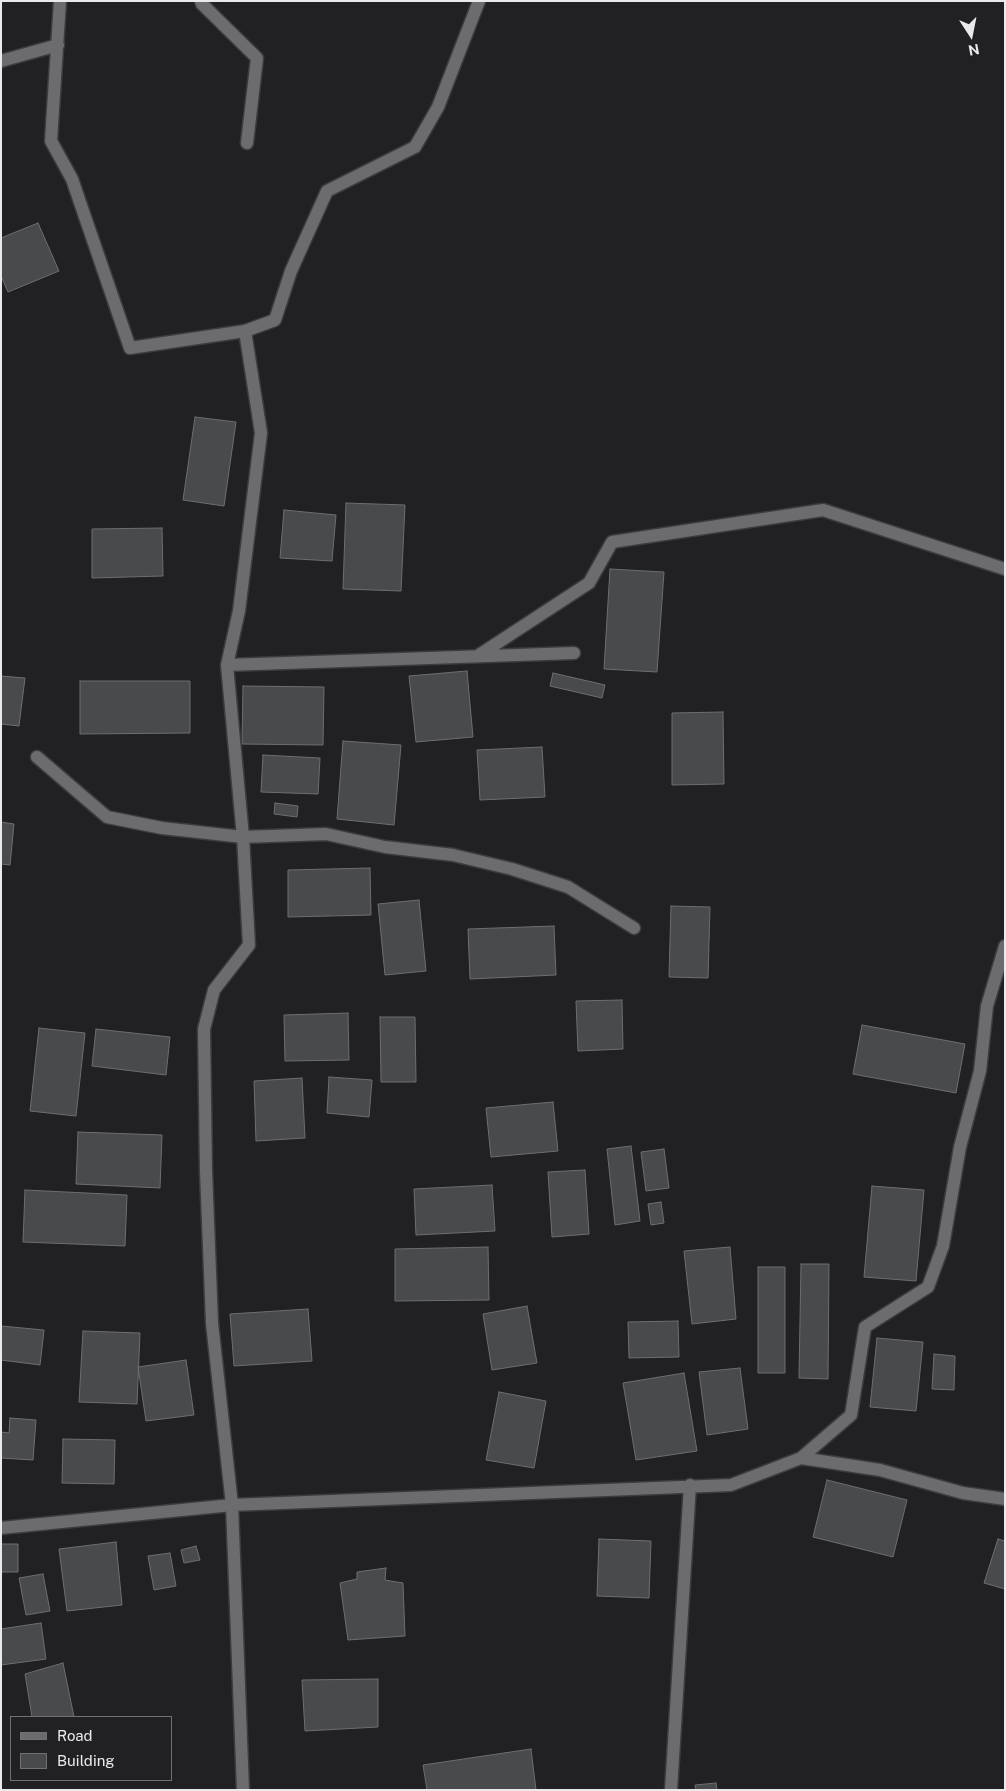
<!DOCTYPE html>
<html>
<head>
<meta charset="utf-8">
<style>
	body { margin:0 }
	#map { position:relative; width:1006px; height:1791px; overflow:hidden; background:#212124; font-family:"Public Sans",sans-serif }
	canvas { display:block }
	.frame { position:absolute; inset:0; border:2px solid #eaeaec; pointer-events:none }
	.legend { position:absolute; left:10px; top:1716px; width:162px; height:65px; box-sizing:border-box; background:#212124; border:1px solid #717174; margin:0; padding:6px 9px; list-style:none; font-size:15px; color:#eaeaec }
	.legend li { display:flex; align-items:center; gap:10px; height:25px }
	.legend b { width:25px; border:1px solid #717174 }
	.north { position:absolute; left:946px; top:10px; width:50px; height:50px; -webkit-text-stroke:4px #212124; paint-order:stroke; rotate:169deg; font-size:14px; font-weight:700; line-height:20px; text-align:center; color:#eaeaec }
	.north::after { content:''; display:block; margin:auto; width:18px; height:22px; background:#eaeaec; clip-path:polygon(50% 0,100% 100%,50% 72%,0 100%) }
</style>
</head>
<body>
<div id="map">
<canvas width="1006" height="1791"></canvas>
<div class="frame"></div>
<ul class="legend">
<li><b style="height:6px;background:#6c6c6f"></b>Road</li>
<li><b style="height:14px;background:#494a4c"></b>Building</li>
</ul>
<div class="north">N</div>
</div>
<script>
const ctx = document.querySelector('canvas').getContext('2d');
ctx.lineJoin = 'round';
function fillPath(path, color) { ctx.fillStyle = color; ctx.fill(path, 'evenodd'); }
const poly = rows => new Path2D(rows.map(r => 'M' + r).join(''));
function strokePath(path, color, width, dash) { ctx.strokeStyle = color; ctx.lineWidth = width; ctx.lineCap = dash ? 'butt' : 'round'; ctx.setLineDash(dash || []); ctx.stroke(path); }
const building = poly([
	[38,223,59,271,8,292,1,276,1,238,38,223],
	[195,417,236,422,224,506,183,500,195,417],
	[346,503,405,505,401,591,343,589,346,503],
	[284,510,336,515,332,561,280,558,284,510],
	[162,528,163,576,92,578,92,529,162,528],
	[610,569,664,572,657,672,604,669,610,569],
	[467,671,473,737,416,742,409,676,467,671],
	[553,673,605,685,602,698,550,686,553,673],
	[1,676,25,678,19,726,1,724,1,676],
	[80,681,190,681,190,733,80,734,80,681],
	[243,686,324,687,323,745,242,744,243,686],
	[723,712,724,784,672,785,672,713,723,712],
	[343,741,401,745,394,825,337,819,343,741],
	[542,747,545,797,480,800,477,750,542,747],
	[263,755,320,758,318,794,261,792,263,755],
	[275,803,298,806,297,817,274,814,275,803],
	[1,822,14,824,10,865,1,864,1,822],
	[370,868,371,915,288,917,288,870,370,868],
	[419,900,426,971,385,975,378,904,419,900],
	[671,906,710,907,708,978,669,977,671,906],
	[554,926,556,975,470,979,468,929,554,926],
	[622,1000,623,1049,578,1051,576,1001,622,1000],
	[348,1013,349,1060,285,1061,284,1015,348,1013],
	[380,1017,415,1017,416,1082,381,1082,380,1017],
	[862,1025,965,1044,956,1093,853,1074,862,1025],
	[39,1028,85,1033,76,1116,30,1111,39,1028],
	[96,1029,170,1037,166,1075,92,1066,96,1029],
	[329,1077,372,1080,369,1117,327,1113,329,1077],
	[302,1078,305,1138,256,1141,254,1081,302,1078],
	[553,1102,558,1151,491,1157,486,1108,553,1102],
	[78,1132,162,1135,160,1188,76,1184,78,1132],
	[631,1146,640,1221,615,1225,607,1149,631,1146],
	[664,1149,669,1188,646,1191,641,1152,664,1149],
	[585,1170,589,1234,552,1237,548,1172,585,1170],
	[492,1185,495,1231,416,1235,414,1189,492,1185],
	[872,1186,924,1190,916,1281,864,1277,872,1186],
	[25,1190,127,1195,125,1246,23,1242,25,1190],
	[661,1202,664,1223,651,1225,648,1204,661,1202],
	[488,1247,489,1300,395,1301,395,1249,488,1247],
	[730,1247,736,1319,692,1324,684,1251,730,1247],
	[801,1264,829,1264,828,1379,799,1378,801,1264],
	[758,1267,785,1267,785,1373,758,1373,758,1267],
	[527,1306,537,1363,492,1370,483,1314,527,1306],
	[308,1309,312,1361,234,1366,230,1314,308,1309],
	[678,1321,679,1357,629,1358,628,1322,678,1321],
	[1,1326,44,1330,40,1365,1,1360,1,1326],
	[83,1331,140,1333,137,1404,79,1402,83,1331],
	[877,1338,923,1342,916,1411,870,1407,877,1338],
	[934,1354,955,1356,954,1390,932,1389,934,1354],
	[186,1360,194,1415,146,1421,138,1367,186,1360],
	[740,1368,748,1429,707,1435,699,1372,740,1368],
	[684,1373,697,1451,636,1460,623,1383,684,1373],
	[499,1392,546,1401,534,1468,486,1460,499,1392],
	[10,1418,36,1420,33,1460,1,1458,1,1432,9,1433,10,1418],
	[63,1439,115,1440,114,1484,62,1483,63,1439],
	[827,1480,907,1500,893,1557,813,1537,827,1480],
	[599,1539,651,1541,649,1598,597,1596,599,1539],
	[998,1539,1005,1541,1005,1589,984,1583,998,1539],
	[116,1542,122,1605,67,1611,59,1549,116,1542],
	[1,1544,18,1544,18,1572,1,1572,1,1544],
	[196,1546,200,1560,184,1563,181,1550,196,1546],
	[170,1553,176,1586,154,1590,148,1556,170,1553],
	[386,1568,385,1580,403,1583,405,1636,348,1640,340,1583,357,1579,357,1572,386,1568],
	[43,1574,50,1611,26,1615,19,1578,43,1574],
	[41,1623,46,1659,1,1665,1,1629,41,1623],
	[63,1663,74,1717,32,1717,25,1674,63,1663],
	[378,1679,378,1727,305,1731,302,1680,378,1679],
	[531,1749,536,1790,427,1790,423,1765,531,1749],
	[716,1783,717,1790,696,1790,695,1785,716,1783]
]);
fillPath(building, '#494a4c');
strokePath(building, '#6d6e71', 1);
const street = poly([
	[60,1,51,141,72,179,130,348,245,331,261,433,239,611,227,665,243,837,249,945,214,990,204,1029,206,1171,212,1323,232,1505,243,1790],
	[201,1,202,4,257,58,247,143],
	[1,61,58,45],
	[245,331,275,320,291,271,327,191,415,147,438,107,479,1],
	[479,655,589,583,612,542,823,510,1005,569],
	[227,665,574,653],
	[37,757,107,817,162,828,243,837,326,834,385,847,453,855,512,869,568,887,634,928],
	[801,1458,880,1470,963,1493,1005,1499],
	[1,1528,232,1505,731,1485,801,1458,851,1415,865,1327,928,1287,943,1246,960,1147,980,1071,987,1006,1005,946],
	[671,1790,690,1485]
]);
strokePath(street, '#3c3c3e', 15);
strokePath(street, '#6c6c6f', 12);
</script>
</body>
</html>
